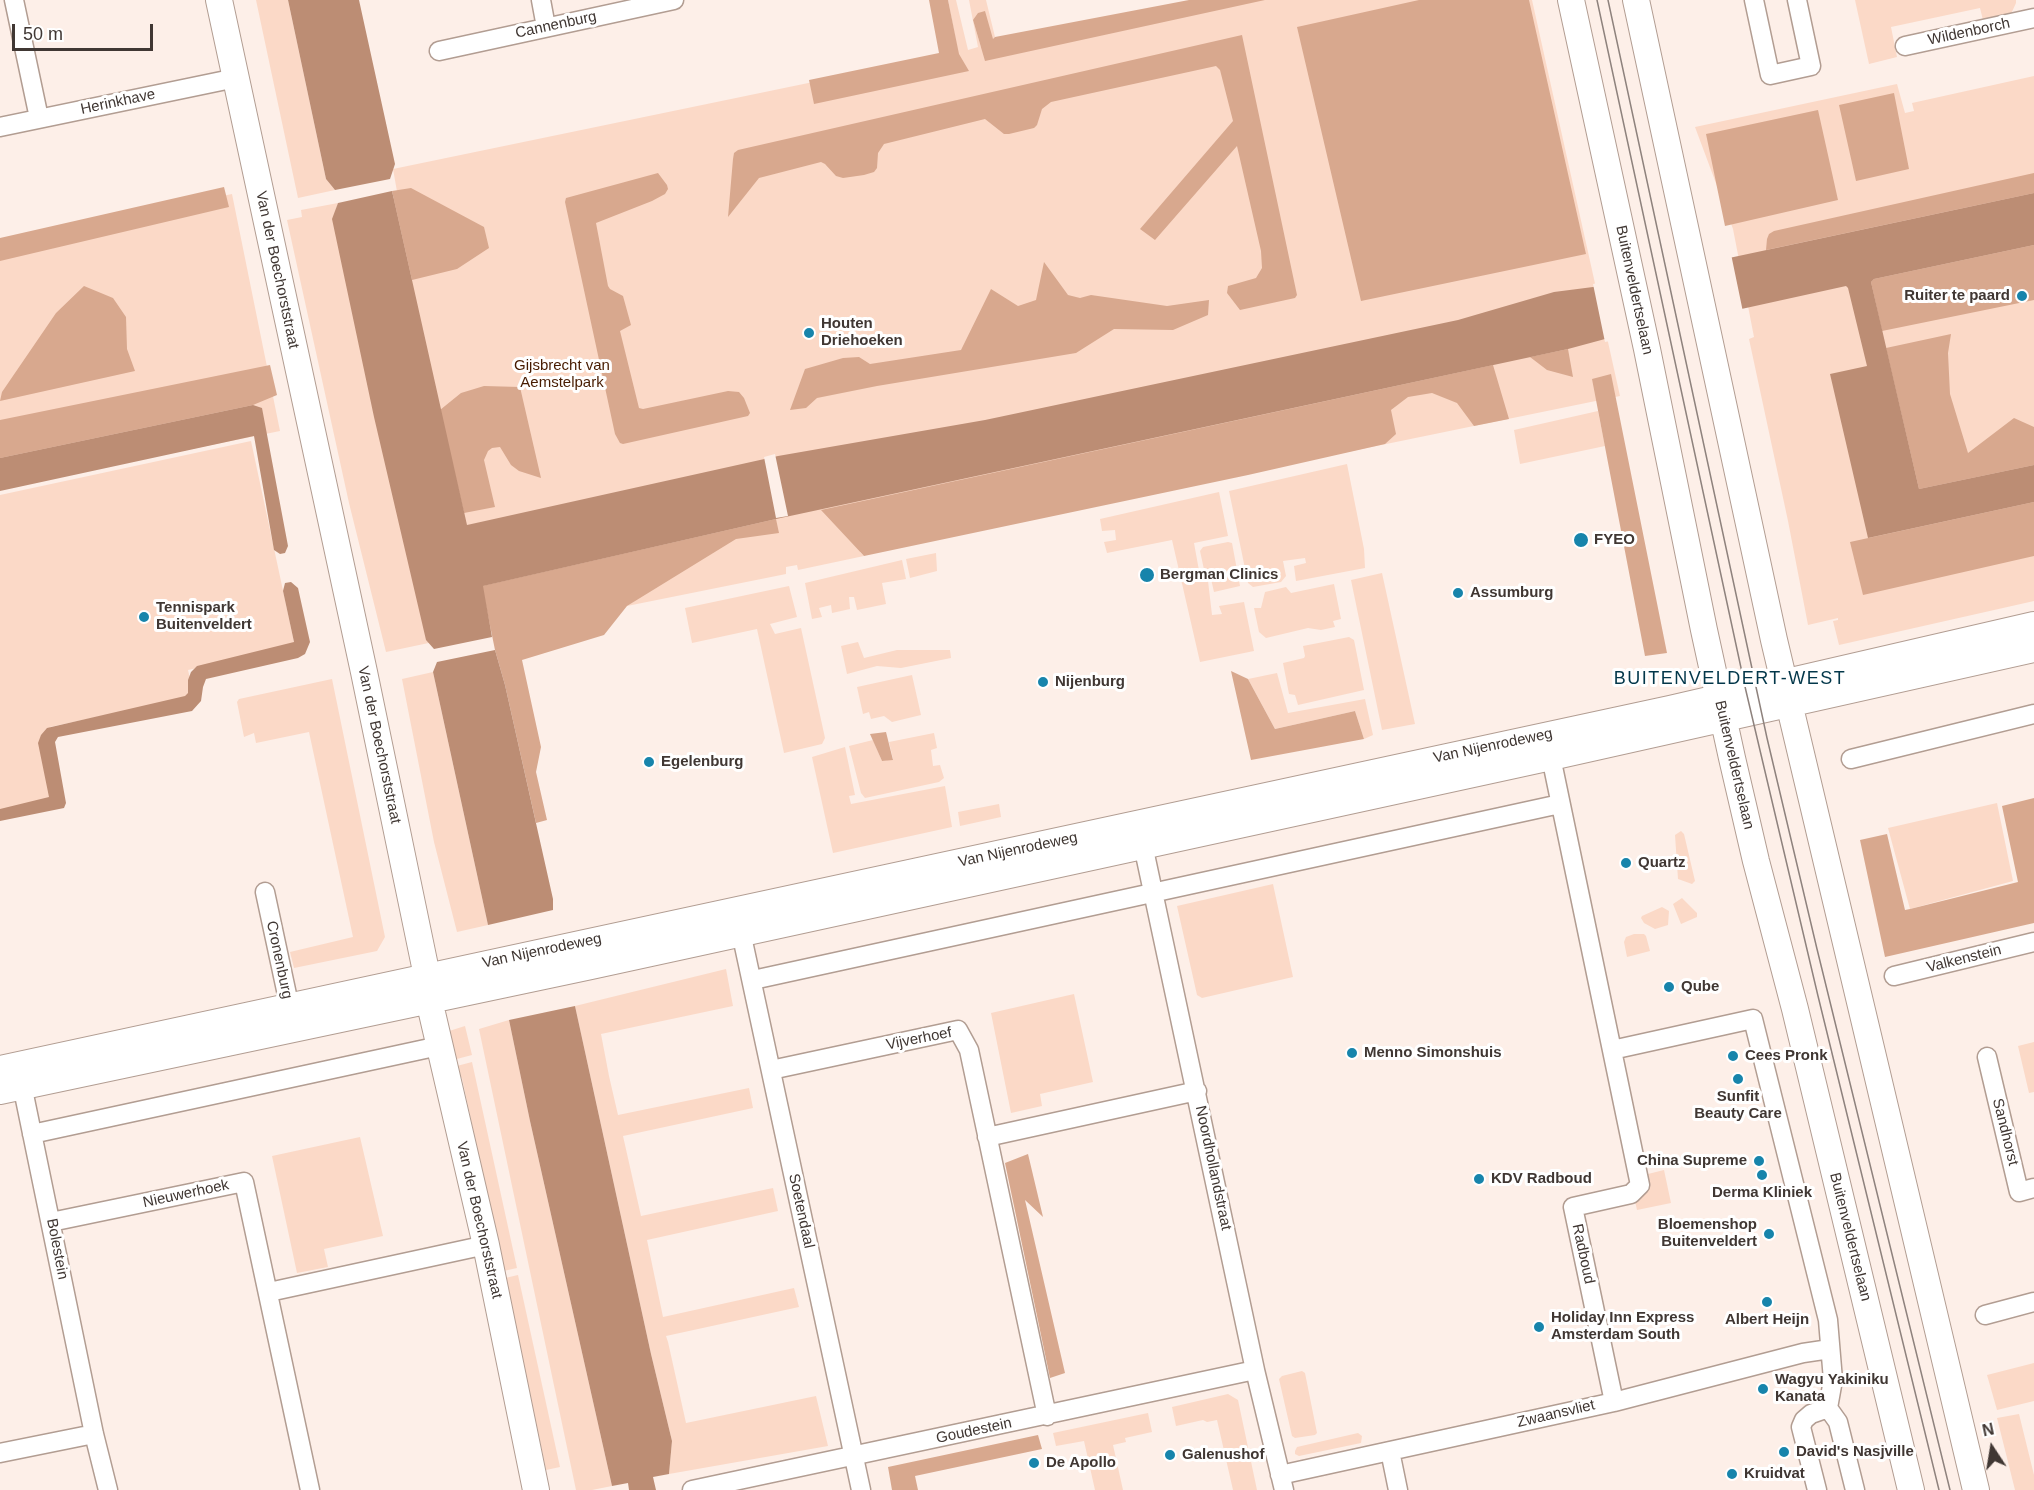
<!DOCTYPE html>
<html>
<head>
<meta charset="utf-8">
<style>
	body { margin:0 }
	#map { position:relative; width:2034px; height:1490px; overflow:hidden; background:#fdefe8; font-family:Helvetica,sans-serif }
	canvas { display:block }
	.north { position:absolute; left:1962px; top:1418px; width:60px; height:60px; -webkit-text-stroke:4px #fff; paint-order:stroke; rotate:348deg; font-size:16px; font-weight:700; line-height:24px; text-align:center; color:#403733 }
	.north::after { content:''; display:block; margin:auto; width:21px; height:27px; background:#403733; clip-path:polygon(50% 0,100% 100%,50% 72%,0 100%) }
	.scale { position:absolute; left:12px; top:24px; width:141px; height:27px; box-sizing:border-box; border:3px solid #403733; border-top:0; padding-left:8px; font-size:18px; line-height:21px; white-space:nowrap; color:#403733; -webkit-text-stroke:4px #fff; paint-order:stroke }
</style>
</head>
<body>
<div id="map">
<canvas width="2034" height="1490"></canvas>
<div class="north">N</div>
<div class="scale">50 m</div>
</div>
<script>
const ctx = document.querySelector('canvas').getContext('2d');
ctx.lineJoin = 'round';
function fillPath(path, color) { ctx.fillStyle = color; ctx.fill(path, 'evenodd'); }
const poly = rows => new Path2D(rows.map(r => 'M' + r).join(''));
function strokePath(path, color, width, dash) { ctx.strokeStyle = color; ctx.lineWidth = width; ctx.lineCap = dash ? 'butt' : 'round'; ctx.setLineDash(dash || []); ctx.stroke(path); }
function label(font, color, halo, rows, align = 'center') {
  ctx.font = font + ' Helvetica,sans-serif'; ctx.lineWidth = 6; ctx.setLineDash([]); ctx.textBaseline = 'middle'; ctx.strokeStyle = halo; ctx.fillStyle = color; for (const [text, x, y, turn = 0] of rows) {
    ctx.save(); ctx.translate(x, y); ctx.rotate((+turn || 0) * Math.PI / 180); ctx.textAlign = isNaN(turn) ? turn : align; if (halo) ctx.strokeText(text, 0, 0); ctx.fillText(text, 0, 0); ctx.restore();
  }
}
fillPath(poly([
	[256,0,288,0,326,179,335,190,298,198],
	[948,0,956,0,968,50,978,47,969,0,986,0,995,37,993,40,973,20,981,47,1207,0,1532,0,1620,396,860,552,864,556,798,570,797,565,786,567,786,574,627,606,637,599,386,652,349,503,287,220,302,217,301,210,338,203,336,210,398,197,393,169,958,52],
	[1855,0,2016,0,2016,3,2011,14,1983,20,1980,8,1891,27,1897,57,1869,64],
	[2034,76,2034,601,1839,645,1833,621,1838,620,1838,618,1808,625,1788,521,1749,339,1754,337,1733,229,1695,127,1897,84,1905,113,1914,111,1912,103],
	[232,194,280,431,0,488,0,242],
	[1598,411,1605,446,1520,464,1514,430],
	[251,441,294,642,291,648,188,670,194,696,50,727,64,796,0,810,0,495],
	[1347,464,1364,549,1365,568,1296,581,1294,566,1306,563,1305,558,1283,561,1286,576,1281,582,1253,587,1248,583,1229,491],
	[1219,492,1228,536,1194,543,1200,576,1208,581,1212,615,1222,614,1219,606,1244,602,1254,651,1200,662,1172,540,1107,553,1104,542,1116,540,1115,530,1102,531,1100,519],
	[1228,542,1232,543,1240,586,1214,592,1211,579,1205,574,1200,551,1203,547],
	[936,553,937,571,910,578,906,559],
	[902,560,906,579,882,583,886,604,857,610,854,597,849,597,850,609,832,613,831,605,819,608,822,617,812,619,805,583],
	[1382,573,1415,724,1382,730,1351,580],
	[1334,584,1341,619,1333,621,1335,627,1321,630,1308,628,1266,638,1259,632,1254,608,1261,608,1265,592,1286,587,1291,593],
	[789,586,797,617,770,624,775,634,801,628,825,738,822,744,784,753,757,629,692,643,685,608],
	[1349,637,1354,640,1364,690,1298,705,1295,695,1289,694,1283,663,1304,658,1305,656,1303,646],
	[858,642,864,658,897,650,950,650,951,658,901,668,877,666,847,674,841,646],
	[433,672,488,925,457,932,434,842,402,679],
	[1277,673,1288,713,1365,699,1373,735,1364,739,1355,711,1275,729,1248,679],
	[912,675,921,715,892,722,884,716,871,719,869,712,863,714,857,687],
	[332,679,385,937,377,951,294,968,290,952,353,937,309,732,256,743,254,733,244,737,237,702,239,699],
	[934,733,937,748,931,750,933,766,940,765,944,778,939,782,865,798,861,793,849,746,873,740,882,761,893,759,889,742],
	[845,747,855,795,849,796,851,804,945,786,952,827,833,853,812,757],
	[1997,803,2013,881,1910,909,1888,828],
	[999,804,1001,817,960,826,958,812],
	[1681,831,1684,834,1695,881,1692,884,1678,879,1675,835],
	[1273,884,1293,977,1202,998,1197,995,1177,906],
	[1682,898,1697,913,1697,917,1681,924,1673,904],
	[1662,907,1669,911,1668,925,1655,929,1644,923,1641,918,1642,916],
	[1634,934,1644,934,1646,936,1650,951,1627,957,1624,942,1626,937],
	[726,969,733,1006,601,1034,609,1076,618,1115,749,1088,753,1108,623,1136,641,1216,773,1188,778,1211,647,1240,663,1317,794,1288,799,1307,666,1336,668,1342,686,1423,816,1396,828,1446,669,1474,672,1441,651,1354,575,1006],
	[1074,994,1093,1082,1040,1094,1042,1106,1011,1113,991,1013],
	[509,1020,530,1121,612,1486,592,1490,576,1490,479,1029],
	[465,1026,472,1055,453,1060,446,1032],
	[2034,1042,2034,1092,2029,1093,2018,1046],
	[472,1062,517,1268,499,1272,490,1209,462,1078,454,1074,453,1067],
	[360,1137,383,1236,324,1249,328,1267,297,1273,272,1156],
	[1664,1170,1671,1203,1637,1210,1635,1201,1641,1198,1647,1190,1649,1183,1648,1174],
	[518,1275,560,1467,546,1470,511,1305,502,1289,501,1279],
	[2034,1363,2034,1401,1997,1410,1987,1375],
	[1302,1371,1305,1373,1317,1433,1315,1435,1295,1438,1292,1436,1279,1379,1282,1376],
	[1228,1394,1238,1400,1257,1490,1233,1490,1217,1420,1207,1422,1203,1420,1176,1426,1172,1407],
	[1148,1413,1152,1432,1125,1438,1126,1442,1113,1445,1123,1490,1095,1490,1084,1441,1056,1446,1053,1433],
	[2019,1414,2034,1475,2034,1490,2015,1490,1997,1418],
	[1358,1433,1362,1436,1361,1443,1299,1456,1295,1454,1295,1451,1297,1447]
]), '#fbd9c7');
fillPath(poly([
	[929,0,948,0,959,54,969,71,814,104,809,80,939,53],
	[1189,0,1265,0,985,61,973,20,978,13,985,11,993,39,995,37],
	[1419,0,1529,0,1586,254,1361,301,1297,27],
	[1242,35,1297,295,1295,298,1240,310,1227,293,1228,286,1256,278,1262,268,1261,251,1237,146,1155,240,1140,229,1233,121,1220,70,1216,66,1051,102,1042,109,1037,125,1034,128,1009,134,1004,134,985,119,884,144,878,153,877,168,874,172,864,175,843,178,836,176,825,164,821,162,759,178,728,217,733,159,734,153,738,150],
	[1894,93,1909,169,1856,181,1839,105],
	[1818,110,1838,200,1725,226,1706,134],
	[658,173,667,185,668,189,665,194,652,201,596,223,608,286,610,289,623,296,631,325,620,331,639,408,643,409,728,391,739,392,744,398,750,413,748,416,623,444,620,443,615,434,565,202,566,198],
	[2034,173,2034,193,1766,250,1767,239,1769,234,1774,231],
	[224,187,229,207,0,261,0,238],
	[411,188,484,227,489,248,457,269,412,280,392,191],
	[2034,245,2034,300,1882,331,1871,282,1874,279],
	[1044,262,1068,295,1080,298,1091,295,1167,306,1209,300,1208,315,1173,330,1114,329,1076,353,877,386,817,398,806,408,790,410,805,369,843,358,859,357,870,364,961,350,991,289,1018,306,1036,300],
	[84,286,113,298,126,317,127,349,135,371,0,401,2,392,56,313],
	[1951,334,1948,353,1950,394,1968,453,2014,418,2034,427,2034,465,1919,489,1886,348],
	[1568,349,1573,377,1547,370,1530,357],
	[270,365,277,395,253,405,0,458,0,420],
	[1493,365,1509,419,1474,426,1457,403,1432,393,1408,397,1391,410,1396,434,1385,444,1248,475,864,556,821,510],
	[1611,374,1667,653,1645,656,1592,379],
	[484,386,520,387,541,478,519,471,511,465,500,447,492,448,488,451,484,460,495,507,464,513,440,410,461,393],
	[2034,502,2034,556,1863,595,1850,542],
	[776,519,779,533,736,539,627,606,604,635,522,660,541,747,536,772,547,820,536,823,505,685,495,650,482,586],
	[1231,671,1248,679,1275,729,1355,711,1364,739,1251,760],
	[886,732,893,760,882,761,870,734],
	[2034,798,2034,923,1885,957,1860,840,1887,834,1905,910,1910,909,2018,882,2002,806],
	[1028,1154,1043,1217,1025,1200,1065,1373,1050,1378,1005,1163],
	[1038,1435,1042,1449,915,1476,918,1490,892,1490,888,1467]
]), '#d8a88e');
fillPath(poly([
	[288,0,359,0,395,164,390,179,335,190,326,179],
	[392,191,467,525,778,456,985,420,1458,320,1554,292,1593,287,2034,193,2034,245,1874,279,1871,282,1919,489,2034,465,2034,502,1868,538,1830,374,1867,366,1848,288,1846,286,1605,339,1568,349,776,519,483,586,492,637,434,649,426,640,374,417,332,219,338,203],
	[253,405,262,408,288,546,285,553,280,554,274,550,254,436,0,491,0,458],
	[291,582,298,588,310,642,305,654,298,658,206,679,203,687,201,701,192,711,58,737,55,742,66,803,64,808,0,821,0,809,49,797,38,743,41,735,47,728,185,696,188,693,188,680,191,672,197,666,294,642,283,591,285,583],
	[495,650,505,685,553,899,553,910,488,925,433,672,437,662],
	[575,1006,651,1354,672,1441,669,1474,653,1477,656,1490,629,1490,628,1483,612,1486,530,1121,509,1020]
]), '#bc8d74');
fillPath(poly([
	[1731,254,1743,312,1605,342,1593,284],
	[775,454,788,516,776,518,764,457]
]), '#fdefe8');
const street = poly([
	[14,0,39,118],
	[541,0,546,27],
	[1754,0,1770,75,1811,66,1797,0],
	[1905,46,2034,18],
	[439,51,674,0],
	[0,127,236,78],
	[1551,757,1640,1185,1631,1194,1573,1207,1614,1402],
	[1851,759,2034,714],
	[1143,845,1255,1370,1284,1490],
	[265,892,292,1018],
	[741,932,861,1490],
	[1894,976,2034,942],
	[753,980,1560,804],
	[1612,1050,1753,1019,1828,1320,1833,1380,1828,1408],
	[1987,1057,2019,1192,2034,1188],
	[771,1070,958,1030,969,1050,1047,1416],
	[20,1075,94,1434,108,1490],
	[32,1134,439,1046],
	[987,1137,1197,1091],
	[51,1222,244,1182,310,1490],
	[269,1292,486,1245],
	[1985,1315,2034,1302],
	[1828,1408,1838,1422,1855,1490],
	[1390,1451,1398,1490],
	[0,1453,94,1434],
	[1280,1475,1614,1402,1803,1353,1830,1349],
	[692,1490,1255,1370],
	[1817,1490,1801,1427,1804,1420,1811,1414,1828,1408]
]);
const secondary = poly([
	[219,0,364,672,427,976,429,1000,486,1245,536,1490],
	[1571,0,1647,349,1704,630,1732,758,1756,861,1795,1009,1911,1490],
	[1636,0,1774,640,1976,1490],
	[0,1069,1670,709,2034,625],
	[0,1091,591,966,1551,757,2034,649]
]);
strokePath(street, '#b29d92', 21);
strokePath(secondary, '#b29d92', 28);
strokePath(street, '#fff', 18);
strokePath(secondary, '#fff', 26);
strokePath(poly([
	[1597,0,1746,691,1818,996,1939,1490],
	[1608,0,1767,738,1817,949,1950,1490]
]), '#8e827d', 1.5);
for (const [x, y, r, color] of [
	[2022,296,6,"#1784ab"],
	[809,333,6,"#1784ab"],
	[1581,540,8,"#1784ab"],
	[1147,575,8,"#1784ab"],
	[1458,593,6,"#1784ab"],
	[144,617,6,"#1784ab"],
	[1043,682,6,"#1784ab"],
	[649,762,6,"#1784ab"],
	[1626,863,6,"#1784ab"],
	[1669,987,6,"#1784ab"],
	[1352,1053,6,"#1784ab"],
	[1733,1056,6,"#1784ab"],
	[1738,1079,6,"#1784ab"],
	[1759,1161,6,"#1784ab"],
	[1762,1175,6,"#1784ab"],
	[1479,1179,6,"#1784ab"],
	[1769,1234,6,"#1784ab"],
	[1767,1302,6,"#1784ab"],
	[1539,1327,6,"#1784ab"],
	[1763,1389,6,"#1784ab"],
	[1784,1452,6,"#1784ab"],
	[1170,1455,6,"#1784ab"],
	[1034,1463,6,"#1784ab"],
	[1732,1474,6,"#1784ab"]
]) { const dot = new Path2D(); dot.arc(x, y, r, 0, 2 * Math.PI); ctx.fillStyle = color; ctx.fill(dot); strokePath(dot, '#fff', 2); }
label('15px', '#403733', '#fff', [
	["Cannenburg",556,25,-12],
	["Wildenborch",1969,32,-12],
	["Herinkhave",118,102,-12],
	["Van der Boechorststraat",277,270,78],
	["Buitenveldertselaan",1634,290,78],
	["Van der Boechorststraat",379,745,78],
	["Van Nijenrodeweg",1493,746,-12],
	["Buitenveldertselaan",1734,765,77],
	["Van Nijenrodeweg",1018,850,-12],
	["Van Nijenrodeweg",542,951,-12],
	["Valkenstein",1964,959,-14],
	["Cronenburg",279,960,78],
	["Vijverhoef",919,1039,-11],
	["Sandhorst",2005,1132,76],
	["Noordhollandstraat",1213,1168,78],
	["Nieuwerhoek",186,1194,-12],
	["Soetendaal",801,1211,78],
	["Van der Boechorststraat",479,1220,77],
	["Buitenveldertselaan",1850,1237,76],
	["Bolestein",57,1249,79],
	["Radboud",1583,1254,78],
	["Zwaansvliet",1556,1414,-13],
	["Goudestein",974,1431,-12]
]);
label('bold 15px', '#403733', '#fff', [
	["Ruiter te paard",2010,296,"right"],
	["Houten",821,324],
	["Driehoeken",821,341],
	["FYEO",1594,540],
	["Bergman Clinics",1160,575],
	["Assumburg",1470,593],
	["Tennispark",156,608],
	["Buitenveldert",156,625],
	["Nijenburg",1055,682],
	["Egelenburg",661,762],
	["Quartz",1638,863],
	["Qube",1681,987],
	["Menno Simonshuis",1364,1053],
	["Cees Pronk",1745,1056],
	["Sunfit",1738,1097,"center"],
	["Beauty Care",1738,1114,"center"],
	["China Supreme",1747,1161,"right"],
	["KDV Radboud",1491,1179],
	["Derma Kliniek",1762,1193,"center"],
	["Bloemenshop",1757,1225,"right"],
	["Buitenveldert",1757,1242,"right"],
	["Holiday Inn Express",1551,1318],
	["Amsterdam South",1551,1335],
	["Albert Heijn",1767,1320,"center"],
	["Wagyu Yakiniku",1775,1380],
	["Kanata",1775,1397],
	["David's Nasjville",1796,1452],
	["Galenushof",1182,1455],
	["De Apollo",1046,1463],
	["Kruidvat",1744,1474]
], 'left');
label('15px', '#471b00', '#fff', [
	["Gijsbrecht van",562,366],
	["Aemstelpark",562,383]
]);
ctx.letterSpacing = '1.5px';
label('18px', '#03374a', '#fff', [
	["BUITENVELDERT-WEST",1730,679]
]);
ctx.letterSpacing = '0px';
</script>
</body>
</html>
